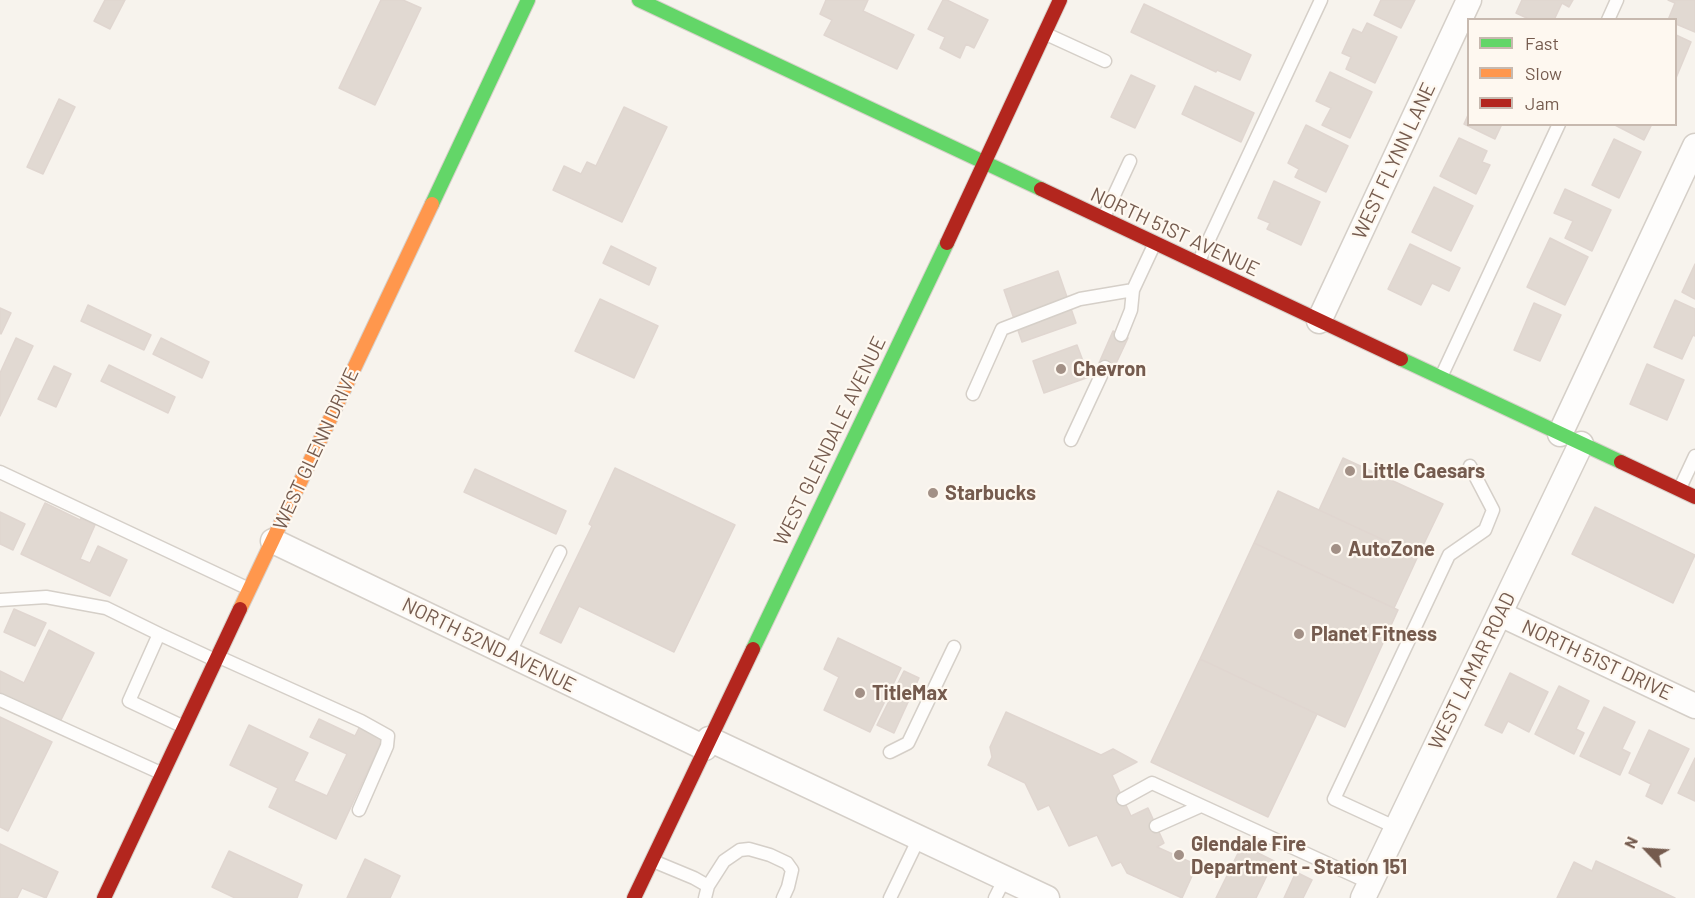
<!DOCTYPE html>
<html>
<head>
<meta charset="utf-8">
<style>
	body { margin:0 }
	#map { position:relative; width:1695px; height:898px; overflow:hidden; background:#f7f3ed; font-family:Barlow,sans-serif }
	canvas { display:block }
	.legend { position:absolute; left:1467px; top:18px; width:210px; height:108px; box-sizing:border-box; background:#fef8f0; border:2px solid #c7b9af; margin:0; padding:8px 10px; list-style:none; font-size:18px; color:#755b4e }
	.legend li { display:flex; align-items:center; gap:12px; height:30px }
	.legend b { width:30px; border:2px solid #c7b9af }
	.north { position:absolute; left:1617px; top:820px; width:60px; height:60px; -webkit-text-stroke:4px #fef8f0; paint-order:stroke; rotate:295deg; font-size:16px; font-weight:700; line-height:24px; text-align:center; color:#755b4e }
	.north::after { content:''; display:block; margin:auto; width:21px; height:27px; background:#755b4e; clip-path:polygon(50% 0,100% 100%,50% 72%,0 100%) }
</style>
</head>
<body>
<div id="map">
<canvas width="1695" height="898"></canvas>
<ul class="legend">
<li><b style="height:8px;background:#63d668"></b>Fast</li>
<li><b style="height:8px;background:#ff974d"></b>Slow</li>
<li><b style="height:8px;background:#b3261e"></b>Jam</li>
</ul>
<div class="north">N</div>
</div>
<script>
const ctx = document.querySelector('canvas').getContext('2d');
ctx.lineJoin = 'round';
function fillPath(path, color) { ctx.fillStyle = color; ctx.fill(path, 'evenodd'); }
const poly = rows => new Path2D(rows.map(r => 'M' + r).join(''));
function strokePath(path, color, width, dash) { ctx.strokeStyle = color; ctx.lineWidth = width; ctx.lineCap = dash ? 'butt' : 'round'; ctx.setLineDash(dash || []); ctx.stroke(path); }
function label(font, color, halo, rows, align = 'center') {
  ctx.font = font + ' Barlow,sans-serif'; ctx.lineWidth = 4.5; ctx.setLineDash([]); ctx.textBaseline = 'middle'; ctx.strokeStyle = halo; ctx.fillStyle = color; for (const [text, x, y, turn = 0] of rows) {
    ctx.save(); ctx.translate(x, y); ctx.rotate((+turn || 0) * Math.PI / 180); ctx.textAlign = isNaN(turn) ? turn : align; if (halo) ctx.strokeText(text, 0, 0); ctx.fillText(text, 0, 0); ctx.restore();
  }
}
const building = poly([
	[105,0,125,0,110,29,94,21,105,0],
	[381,0,403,0,421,8,375,105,339,88,381,0],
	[826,0,868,0,863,11,914,35,897,69,824,35,832,20,820,14,826,0],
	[943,0,947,0,988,20,974,48,966,44,960,58,940,48,945,37,928,29,943,0],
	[1381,0,1415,0,1401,28,1374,15,1381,0],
	[1522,0,1573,0,1569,7,1562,3,1554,20,1531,20,1516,13,1522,0],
	[1668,0,1695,0,1695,32,1676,24,1676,20,1668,20,1675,3,1668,0],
	[1144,4,1251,55,1240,80,1217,70,1216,72,1131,32,1144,4],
	[1367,23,1397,37,1375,83,1346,69,1351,57,1342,53,1353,29,1362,33,1367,23],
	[1676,35,1691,42,1676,78,1676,35],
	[1330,72,1372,92,1350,138,1322,125,1331,108,1316,101,1330,72],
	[1131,75,1155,86,1135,128,1111,117,1131,75],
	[1195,86,1254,113,1241,142,1182,114,1195,86],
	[59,99,75,107,43,174,27,167,59,99],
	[624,107,667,127,622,222,553,190,564,166,581,174,587,162,596,166,624,107],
	[1468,115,1468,124,1502,124,1495,139,1464,124,1468,115],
	[1613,124,1652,124,1644,140,1613,124],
	[1306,125,1348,146,1326,192,1295,177,1299,169,1288,163,1306,125],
	[1459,138,1487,151,1482,162,1490,165,1476,194,1440,176,1459,138],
	[1614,139,1641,152,1619,198,1592,185,1614,139],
	[1274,181,1320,202,1301,245,1267,229,1270,223,1258,218,1274,181],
	[1434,187,1473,206,1451,251,1412,232,1434,187],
	[1565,189,1611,210,1592,251,1565,238,1573,221,1554,213,1565,189],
	[1550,238,1588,257,1565,305,1527,287,1550,238],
	[1410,244,1460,268,1449,291,1432,283,1421,305,1388,289,1410,244],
	[611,246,656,268,649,285,603,263,611,246],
	[1695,264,1695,299,1682,292,1695,264],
	[1058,271,1076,323,1022,342,1004,290,1058,271],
	[600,299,658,326,634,378,575,351,600,299],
	[1675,300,1695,309,1695,336,1693,335,1682,359,1654,347,1675,300],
	[1534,303,1561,315,1540,361,1514,350,1534,303],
	[88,305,151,335,144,350,81,321,88,305],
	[0,308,11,313,1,334,0,333,0,308],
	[1113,331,1128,338,1113,370,1099,363,1113,331],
	[16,338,33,346,0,416,0,373,16,338],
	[161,338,209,362,202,378,153,354,161,338],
	[1077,345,1089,377,1044,393,1033,361,1077,345],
	[1647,364,1684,380,1667,420,1630,404,1647,364],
	[109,365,175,397,168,413,101,381,109,365],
	[54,366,71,374,56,407,38,399,54,366],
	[1343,458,1443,504,1418,556,1319,510,1343,458],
	[615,468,735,525,674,652,579,606,561,643,540,633,592,526,589,524,615,468],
	[475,469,566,511,556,534,464,492,475,469],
	[1278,491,1418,556,1394,608,1254,543,1278,491],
	[45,503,80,520,81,518,95,525,80,559,90,563,98,546,127,560,110,596,21,554,45,503],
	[1595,507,1695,555,1673,603,1572,554,1595,507],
	[0,512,25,524,13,550,0,544,0,512],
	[1254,543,1398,610,1345,727,1200,659,1254,543],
	[14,609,46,623,35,646,4,632,14,609],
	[49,630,94,653,60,722,0,693,0,671,24,683,49,630],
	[838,638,901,668,870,732,824,710,839,677,824,669,838,638],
	[1200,659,1317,714,1268,817,1151,762,1200,659],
	[904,671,919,678,894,733,877,725,904,671],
	[1510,673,1548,692,1529,732,1508,721,1502,733,1485,725,1510,673],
	[1559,686,1589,701,1576,729,1584,733,1574,754,1535,734,1559,686],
	[1604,707,1635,722,1622,749,1630,753,1620,775,1580,756,1604,707],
	[1006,712,1101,755,1113,749,1137,762,1112,775,1131,816,1148,808,1164,843,1157,847,1197,865,1182,898,1127,873,1121,862,1112,866,1097,835,1069,846,1049,805,1038,810,1025,783,988,765,992,757,990,747,1006,712],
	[0,717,52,742,8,831,0,827,0,717],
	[319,719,355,736,360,726,383,738,336,839,269,807,278,788,230,765,249,725,308,753,294,781,327,796,347,754,310,737,319,719],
	[1649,730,1689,749,1662,804,1646,796,1651,784,1629,773,1649,730],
	[1695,758,1695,801,1678,793,1695,758],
	[0,844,58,872,46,898,22,888,17,898,0,898,0,844],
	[1242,845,1274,861,1256,898,1216,898,1242,845],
	[229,851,302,885,297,898,235,898,212,887,229,851],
	[365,859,400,876,390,898,347,898,365,859],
	[1596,861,1675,898,1557,898,1574,862,1592,871,1596,861],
	[1296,872,1312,880,1303,898,1284,898,1296,872]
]);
fillPath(building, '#e1d9d2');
strokePath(building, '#e0d6d0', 1.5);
const lane = poly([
	[1608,20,1617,0],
	[1046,34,1105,61],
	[1104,217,1130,161],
	[1198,263,1321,0],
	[1121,335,1131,310,1133,290,1154,245],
	[1441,377,1559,124],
	[973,394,1002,329,1080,299,1133,290],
	[1071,440,1105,367],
	[0,472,249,589],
	[1680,488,1695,456],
	[0,600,46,597,106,608,159,634,129,701,184,727],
	[159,634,215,660],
	[509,654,560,552],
	[219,657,361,721,388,736,387,746,359,810],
	[0,700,163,774],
	[890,752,908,743,954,647],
	[1123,799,1152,783,1370,883],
	[1156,826,1201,806],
	[1397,828,1334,799,1449,555,1485,530,1493,510,1470,466],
	[653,861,694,878,708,886],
	[705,898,708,886,724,861,740,850,749,849,770,855,787,863,792,870,788,887,783,898],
	[890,898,919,838],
	[995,898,1005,878]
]);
const street = poly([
	[1319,321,1469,0],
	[1560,434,1695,146],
	[273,541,705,748],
	[1500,614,1695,706],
	[709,739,1047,898],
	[1363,898,1581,444]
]);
const fast = poly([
	[639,0,1041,189],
	[432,204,528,0],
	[1401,359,1621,462],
	[753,649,947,243]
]);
const slow = poly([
	[240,609,432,204]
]);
const jam = poly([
	[1041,189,1401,359],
	[947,243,1060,0],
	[1621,462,1695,497],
	[104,898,240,609],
	[634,898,753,649]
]);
strokePath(lane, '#d5cfc8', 15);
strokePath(street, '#d5cfc8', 27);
strokePath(fast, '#d7d0ca', 16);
strokePath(slow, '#d7d0ca', 16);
strokePath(jam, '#d7d0ca', 16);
strokePath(lane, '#fefdfc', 12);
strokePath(street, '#fefdfc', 24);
strokePath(fast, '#63d668', 14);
strokePath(slow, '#ff974d', 14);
strokePath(jam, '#b3261e', 14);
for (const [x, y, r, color] of [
	[1061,369,6,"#a29086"],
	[1350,471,6,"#a29086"],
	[933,493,6,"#a29086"],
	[1336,549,6,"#a29086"],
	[1299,634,6,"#a29086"],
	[860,693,6,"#a29086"],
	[1179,855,6,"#a29086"]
]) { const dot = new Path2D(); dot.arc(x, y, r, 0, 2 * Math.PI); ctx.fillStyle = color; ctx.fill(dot); strokePath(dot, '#fef8f0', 2); }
label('20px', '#755b4e', '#fef8f0', [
	["WEST FLYNN LANE",1394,161,-65],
	["NORTH 51ST AVENUE",1175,232,25],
	["WEST GLENDALE AVENUE",830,441,-64],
	["WEST GLENN DRIVE",316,449,-65],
	["NORTH 52ND AVENUE",489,645,26],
	["NORTH 51ST DRIVE",1597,660,25],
	["WEST LAMAR ROAD",1472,671,-64]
]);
label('bold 20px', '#755b4e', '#fef8f0', [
	["Chevron",1073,369],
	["Little Caesars",1362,471],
	["Starbucks",945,493],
	["AutoZone",1348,549],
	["Planet Fitness",1311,634],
	["TitleMax",872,693],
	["Glendale Fire",1191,844],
	["Department - Station 151",1191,867]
], 'left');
</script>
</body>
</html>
